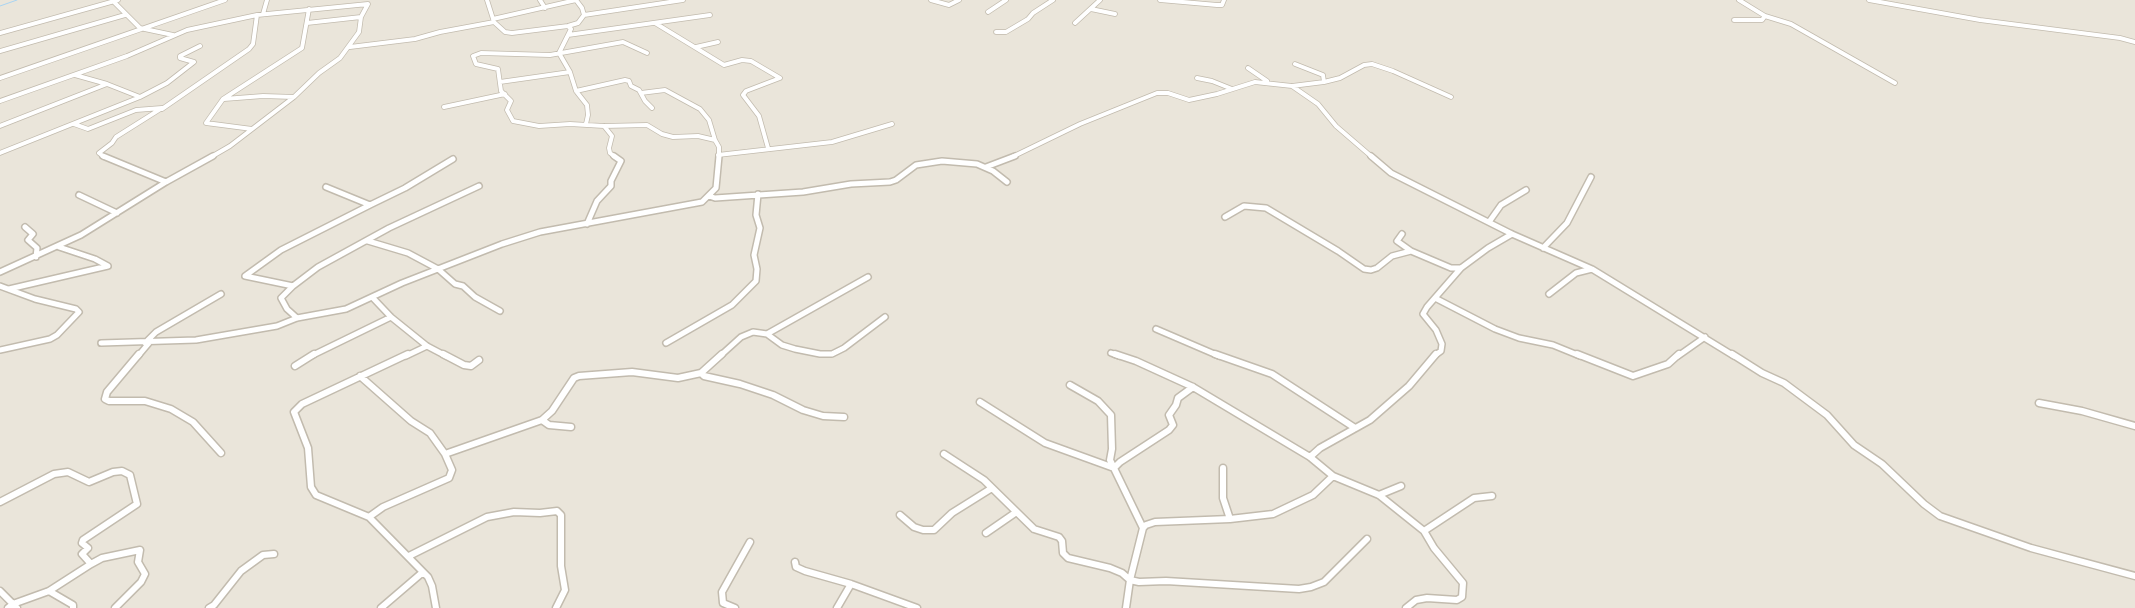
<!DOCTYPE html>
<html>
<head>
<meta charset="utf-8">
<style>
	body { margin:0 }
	canvas { display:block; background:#f6f3ec }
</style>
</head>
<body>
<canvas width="2135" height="608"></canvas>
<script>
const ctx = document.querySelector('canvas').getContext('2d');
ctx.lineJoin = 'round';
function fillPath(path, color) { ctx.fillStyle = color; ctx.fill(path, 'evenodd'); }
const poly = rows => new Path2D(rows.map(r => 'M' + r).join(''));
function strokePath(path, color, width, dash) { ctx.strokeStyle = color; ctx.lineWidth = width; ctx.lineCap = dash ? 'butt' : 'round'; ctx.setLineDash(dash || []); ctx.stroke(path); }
fillPath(poly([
	[0,0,2135,0,2135,608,0,608]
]), '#eae5da');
strokePath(poly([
	[0,6,17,0]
]), '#a9d4f2', 1);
const streetFar2 = poly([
	[487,0,494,22,505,32,512,33,568,26,578,23,584,15,683,0],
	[540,0,545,8],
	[576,0,582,8,584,15],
	[931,0,949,5,959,0],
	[1160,0,1217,5,1222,5,1224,0],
	[1869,0,1980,20,2120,38,2135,42],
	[113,1,140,28,173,35],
	[1091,9,1115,14],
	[988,12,1006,0],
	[263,14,267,0],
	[1765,16,1791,24,1895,83],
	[493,19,576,0],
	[1734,20,1762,20,1765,16,1739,0],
	[307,23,361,17],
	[655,23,724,65,742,60,751,61,780,78,746,91,743,95,759,116,768,148],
	[1075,23,1100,0],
	[996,32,1006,32,1028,19,1033,13,1053,0],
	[0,33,118,0],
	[568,35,710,15],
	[350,47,415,39,440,32,494,22],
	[696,47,718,42],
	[0,51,125,15],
	[559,53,570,72,576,91,587,105,588,115,586,124],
	[559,53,571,29,568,26],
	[647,53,623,42,550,55,481,53,473,56,476,64,498,69,501,91,511,101,507,110,513,121,539,126,570,124,604,126,647,125,662,134,673,137,698,136,715,140,719,147,719,157],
	[1295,64,1323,75,1324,82],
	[1248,68,1267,81],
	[75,75,107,84,140,97],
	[0,78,225,0],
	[1197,78,1212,81,1232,89],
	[500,82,570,72],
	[1292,86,1318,104,1336,126,1372,157],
	[576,91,625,80,629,81,631,86,639,90,645,101,652,108],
	[641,93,665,90,700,109,709,120,715,140],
	[224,99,263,96,294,97],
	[0,101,127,56,187,30,257,15,368,4,361,17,359,32,340,58,319,73,294,97,230,146,211,157],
	[444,107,505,94],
	[162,109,249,49,253,44,257,15],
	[74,124,88,129,136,110,162,108,116,137,112,143,99,153,104,157],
	[0,126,107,84],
	[604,126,612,136,609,148,610,153,615,157],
	[252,129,206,123,223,99,302,48,309,9],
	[0,153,140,97,167,83,194,62,180,58,180,56,200,46],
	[718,155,832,142,892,124],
	[1012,157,1080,124,1157,93,1168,93,1189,100,1217,94,1255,82,1292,86,1324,82,1340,78,1364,65,1372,64,1393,71,1451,97]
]);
const streetFar1 = poly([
	[103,156,166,182],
	[1371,156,1391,173,1512,234,1592,269,1734,356],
	[986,167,1015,156],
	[79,195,117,213],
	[709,196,715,198,803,192,851,184,890,182,896,180,916,165,942,161,977,164,993,171,1007,182],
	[370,205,405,188,453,159],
	[1225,217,1244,206,1266,208,1338,251,1364,269,1371,270,1377,268,1392,256,1411,251],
	[1489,222,1501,205,1526,190],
	[587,224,597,201,611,186,611,181,621,161,614,156],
	[25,227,33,234,28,240,37,248,36,257],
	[1402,234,1397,241,1411,251,1451,268,1460,268],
	[368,241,408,253,438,269,455,284,463,286,475,297,500,311],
	[1543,248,1567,223,1591,177],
	[0,272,81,235,166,182,213,156],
	[0,286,35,299,76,309,79,312,57,335,50,339,0,350],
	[293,286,318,267,389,228,479,186],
	[9,289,108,266,95,259,59,247],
	[1549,294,1576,273,1592,269],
	[373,298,391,317,427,346,446,356],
	[1435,298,1495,329,1519,338,1553,345,1580,356],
	[297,318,287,309,281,298,293,286,245,276,281,250,370,205,326,187],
	[1156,329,1219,356],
	[767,334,868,277],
	[101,343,196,340,277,326,297,318,346,309,402,283,502,244,540,232,702,202,716,188,719,156],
	[145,343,156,332,221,294],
	[666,343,732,305,756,281,757,269,754,255,760,228,756,215,758,194],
	[1111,353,1119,356],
	[138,356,149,343],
	[311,356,391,317],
	[406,356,427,346],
	[720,356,741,337,753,332,767,334,782,345,795,349,820,354,832,354,844,348,885,317],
	[1434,356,1441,351,1442,344,1436,330,1423,314,1427,307,1461,268,1488,248,1512,234],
	[1678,356,1705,337]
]);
const street = poly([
	[139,354,107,392,105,399,109,401,145,401,171,409,193,422,221,453],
	[443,354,464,365,471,366,479,360],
	[1115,354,1136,361,1193,387,1310,457,1333,476,1379,495,1424,531,1434,548,1463,583,1462,597,1457,600,1427,598,1416,600,1406,608],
	[1215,354,1272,374,1355,428],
	[1577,354,1633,376,1668,364,1679,354],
	[1732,354,1762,373,1784,383,1827,415,1854,445,1882,464,1924,504,1940,516,2031,548,2135,576],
	[295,366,314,354],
	[701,373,704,376,740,384,773,395,803,410,823,416,844,417],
	[360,376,411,421,430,433,445,454,452,470,449,478,383,507,369,517],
	[1070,385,1098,401,1111,415,1112,449,1110,460,1143,528],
	[980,402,1045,443,1114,468,1120,462,1169,430,1173,425,1169,415,1176,405,1178,398,1193,387],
	[2039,403,2082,411,2135,426],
	[542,420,549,425,571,427],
	[445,454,542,420,552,411,574,378,579,376,632,372,678,378,701,373,722,354],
	[944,454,984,480,1034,529,1059,537,1062,541,1063,553,1068,558,1110,568,1122,573,1130,580,1139,582,1166,581,1299,589,1311,587,1324,582,1367,539],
	[1310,457,1320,448,1370,420,1409,386,1436,354],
	[1223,468,1223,498,1230,519],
	[1379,495,1401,486],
	[0,502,54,474,68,472,89,482,113,472,122,471,130,475,137,504,83,540,82,543,88,548,82,554,91,564,49,591,13,604,8,608],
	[900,515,914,527,923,530,934,530,952,513,992,488],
	[1424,531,1474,498,1492,496],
	[986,533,1015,513],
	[409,556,487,517,514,512,540,513,557,511,561,515,561,566,565,590,556,608],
	[795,562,796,567,805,571,851,584,917,608],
	[91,564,102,558,140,550,138,562,145,574,141,582,115,608],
	[423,572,428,577,432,586,436,608],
	[0,591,17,608],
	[49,591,73,605,73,608],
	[209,608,214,605,241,571,263,555,274,554],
	[381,608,423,572,369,517,316,495,311,487,308,448,294,412,302,404,408,354],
	[735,608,723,603,722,592,750,542],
	[837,608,851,584],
	[1126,608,1130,580,1143,528,1146,525,1155,522,1230,519,1273,514,1313,495,1333,476]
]);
strokePath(streetFar2, '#c2bbae', 5.5);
strokePath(streetFar1, '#c2bbae', 8);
strokePath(street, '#c2bbae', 9);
strokePath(streetFar2, '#fff', 4);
strokePath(streetFar1, '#fff', 5);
strokePath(street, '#fff', 6);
</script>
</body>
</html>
